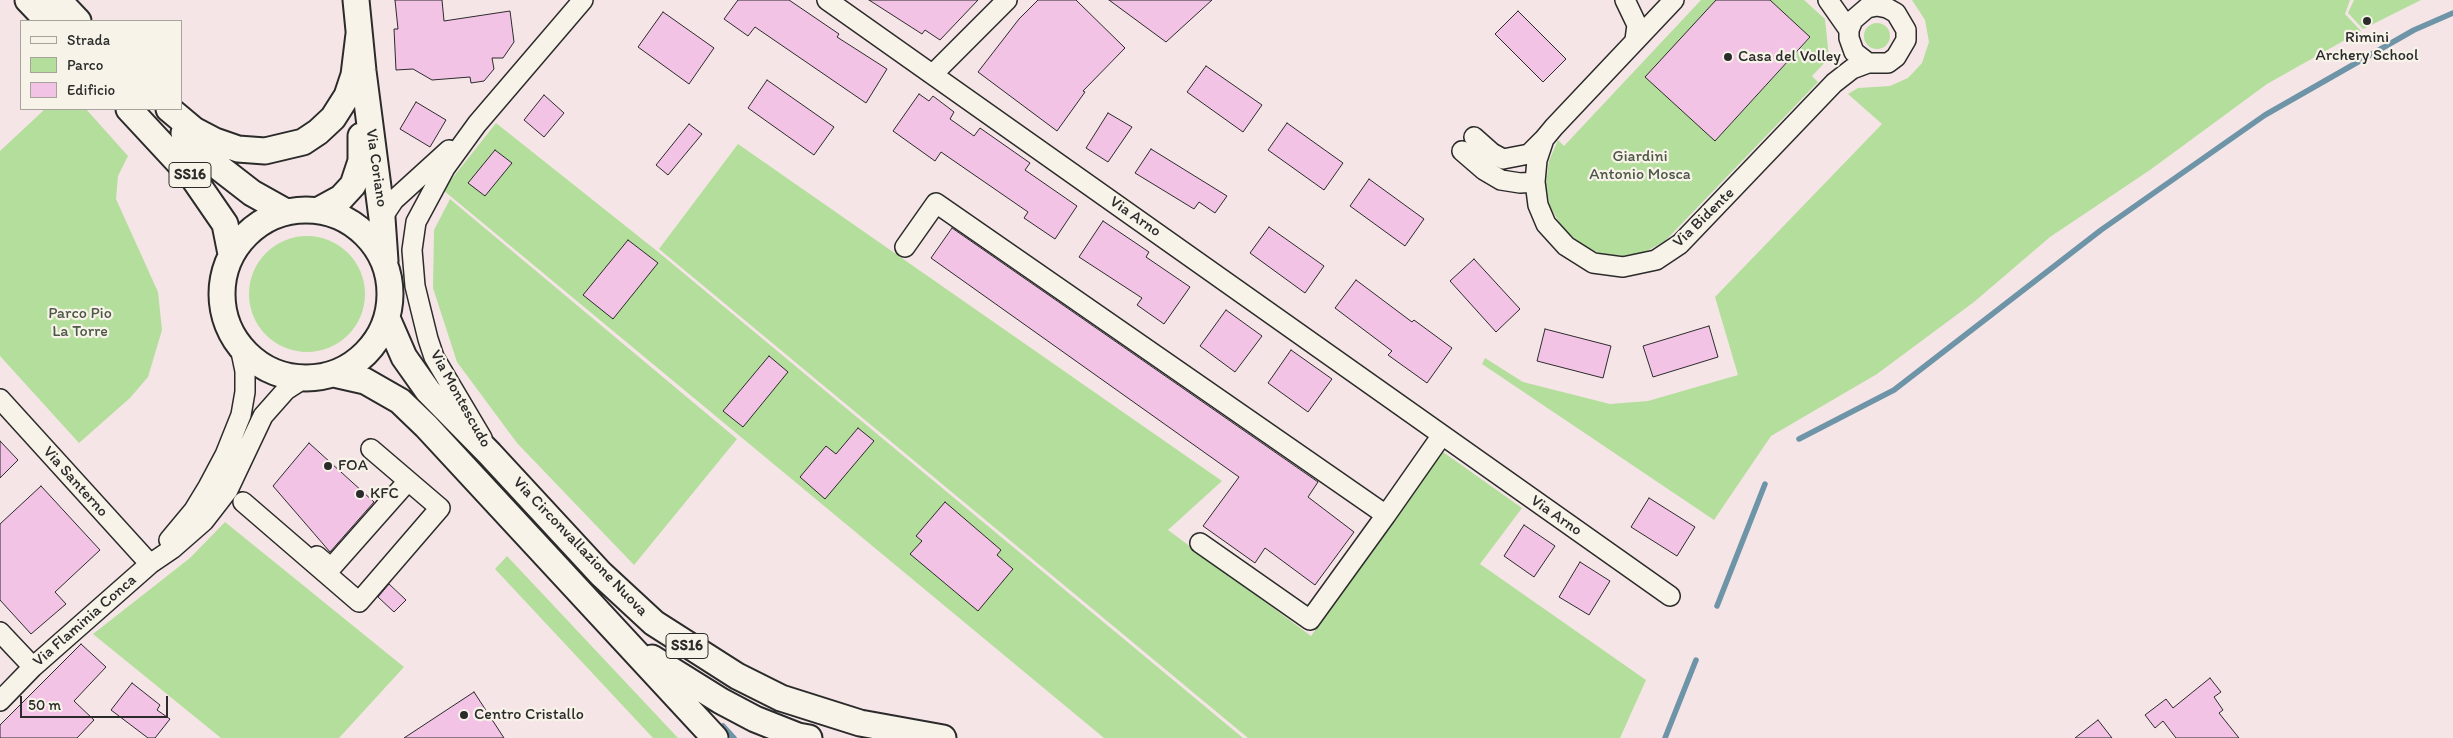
<!DOCTYPE html>
<html>
<head>
<meta charset="utf-8">
<style>
	body { margin:0 }
	#map { position:relative; width:2453px; height:738px; overflow:hidden; background:#f6e5e7; font-family:Itim,sans-serif }
	canvas { display:block }
	.legend { position:absolute; left:20px; top:20px; width:162px; height:90px; box-sizing:border-box; background:#f7f3e8; border:1px solid #a5a39c; margin:0; padding:6px 9px; list-style:none; font-size:15px; color:#2b2b2b }
	.legend li { display:flex; align-items:center; gap:10px; height:25px }
	.legend b { width:25px; border:1px solid #a5a39c }
	.scale { position:absolute; left:20px; top:696px; width:148px; height:22px; box-sizing:border-box; border:2px solid #2b2b2b; border-top:0; padding-left:6px; font-size:15px; line-height:18px; white-space:nowrap; color:#2b2b2b; -webkit-text-stroke:4px #f7f3e8; paint-order:stroke }
</style>
</head>
<body>
<div id="map">
<canvas width="2453" height="738"></canvas>
<ul class="legend">
<li><b style="height:6px;background:#f7f3e8"></b>Strada</li>
<li><b style="height:14px;background:#b3de9b"></b>Parco</li>
<li><b style="height:14px;background:#f3c3e6"></b>Edificio</li>
</ul>
<div class="scale">50 m</div>
</div>
<script>
const ctx = document.querySelector('canvas').getContext('2d');
ctx.lineJoin = 'round';
function fillPath(path, color) { ctx.fillStyle = color; ctx.fill(path, 'evenodd'); }
const poly = rows => new Path2D(rows.map(r => 'M' + r).join(''));
function strokePath(path, color, width, dash) { ctx.strokeStyle = color; ctx.lineWidth = width; ctx.lineCap = dash ? 'butt' : 'round'; ctx.setLineDash(dash || []); ctx.stroke(path); }
function label(font, color, halo, rows, align = 'center') {
  ctx.font = font + ' Itim,sans-serif'; ctx.lineWidth = 4.5; ctx.setLineDash([]); ctx.textBaseline = 'middle'; ctx.strokeStyle = halo; ctx.fillStyle = color; for (const [text, x, y, turn = 0] of rows) {
    ctx.save(); ctx.translate(x, y); ctx.rotate((+turn || 0) * Math.PI / 180); ctx.textAlign = isNaN(turn) ? turn : align; if (halo) ctx.strokeText(text, 0, 0); ctx.fillText(text, 0, 0); ctx.restore();
  }
}
fillPath(poly([
	[1701,0,1716,0,1715,141,1810,38,1770,0,1804,0,1825,19,1829,58,1812,76,1818,82,1665,241,1645,252,1622,256,1599,253,1579,243,1562,227,1550,207,1546,184,1549,161,1558,140,1564,146],
	[1912,0,2350,0,2345,14,2361,31,2267,84,2150,170,2050,237,1974,302,1877,374,1771,436,1714,520,1482,364,1485,358,1523,382,1610,404,1648,401,1738,375,1715,297,1882,124,1848,94,1858,88,1890,86,1908,78,1922,63,1929,42,1925,20],
	[2354,0,2421,0,2363,29,2348,13],
	'1864 36a13 13 0 1 1 26 0a13 13 0 1 1-26 0Z',
	[45,109,86,109,128,156,118,176,116,199,158,292,162,330,148,377,130,398,79,443,0,356,0,151],
	[496,123,657,251,1243,738,1104,738,443,190],
	[738,144,1222,481,1168,530,1311,636,1443,452,1522,508,1480,564,1646,680,1620,738,1248,738,659,249],
	[450,199,737,439,634,565,517,443,457,362,433,288,434,230],
	'249 294a58 58 0 1 1 116 0a58 58 0 1 1-116 0Z',
	[225,522,404,667,339,738,221,738,93,634,190,558],
	[507,556,678,738,653,738,495,569]
]), '#b3de9b');
strokePath(poly([
	[1799,439,1894,390,2101,230,2265,115,2414,30,2453,13],
	[1717,606,1765,484],
	[723,726,734,738],
	[1665,738,1696,660]
]), '#6e94a8', 5.5);
const building = poly([
	[395,0,442,0,444,21,510,11,514,42,503,58,492,58,494,69,484,81,471,83,470,77,432,80,413,69,396,70,394,29,398,29,395,0],
	[738,0,789,0,839,34,837,37,887,69,866,103,755,27,748,36,724,19,738,0],
	[869,0,978,0,940,40,925,30,922,34,869,0],
	[1038,0,1076,0,1125,48,1083,91,1085,92,1057,131,978,72,1019,19,1038,0],
	[1109,0,1212,0,1166,42,1109,0],
	[1716,0,1770,0,1810,37,1715,141,1645,77,1716,0],
	[1518,11,1566,59,1543,82,1495,34,1518,11],
	[663,12,714,48,689,84,638,47,663,12],
	[1206,66,1262,105,1243,132,1187,92,1206,66],
	[767,80,834,127,814,155,748,108,767,80],
	[919,94,929,101,933,96,954,112,950,119,974,136,980,128,1030,163,1025,170,1077,206,1055,239,1024,218,1028,212,941,152,935,161,893,131,919,94],
	[544,95,564,113,544,137,524,120,544,95],
	[416,102,446,120,430,147,400,129,416,102],
	[1108,113,1132,127,1108,162,1086,148,1108,113],
	[1287,123,1343,163,1324,190,1268,150,1287,123],
	[689,124,702,134,668,175,656,165,689,124],
	[1151,149,1227,196,1215,213,1199,202,1194,209,1135,173,1151,149],
	[495,150,512,163,485,196,468,183,495,150],
	[1369,179,1424,219,1405,246,1350,206,1369,179],
	[1103,221,1149,252,1146,257,1190,287,1164,324,1137,305,1142,298,1079,257,1103,221],
	[1269,227,1324,266,1305,293,1250,253,1269,227],
	[952,228,1318,482,1308,497,1354,532,1315,585,1265,548,1255,563,1203,526,1239,477,931,258,952,228],
	[628,240,658,263,613,319,583,295,628,240],
	[1474,259,1520,309,1496,332,1450,281,1474,259],
	[1356,280,1412,322,1414,320,1452,348,1427,383,1388,355,1392,351,1335,308,1356,280],
	[1226,310,1262,336,1235,372,1200,346,1226,310],
	[1709,326,1718,357,1653,377,1643,346,1709,326],
	[1545,329,1611,346,1603,378,1537,361,1545,329],
	[1291,350,1332,379,1308,412,1268,383,1291,350],
	[769,356,788,372,743,427,723,411,769,356],
	[858,428,874,441,825,499,800,477,826,446,836,454,858,428],
	[0,441,18,460,0,478,0,441],
	[309,443,374,502,330,552,273,486,309,443],
	[41,486,100,550,55,592,66,604,31,634,0,600,0,524,41,486],
	[1649,498,1695,527,1677,556,1631,527,1649,498],
	[945,502,1001,550,997,555,1013,569,978,611,910,554,922,541,916,536,945,502],
	[1524,525,1555,546,1534,577,1504,556,1524,525],
	[1580,562,1610,581,1589,615,1559,597,1580,562],
	[389,584,406,600,394,612,378,597,389,584],
	[81,644,106,667,74,701,94,720,77,738,0,738,0,725,81,644],
	[2210,678,2221,692,2214,697,2223,710,2219,713,2239,738,2176,738,2163,721,2155,728,2145,715,2166,699,2173,708,2210,678],
	[132,683,160,705,157,710,170,719,155,738,148,738,111,710,132,683],
	[474,692,504,738,404,738,474,692],
	[2098,720,2112,738,2075,738,2098,720]
]);
fillPath(building, '#f3c3e6');
strokePath(building, '#2b2b2b', 1);
const minor = poly([
	[827,0,1670,596],
	[1625,0,1637,25,1635,40],
	[1674,0,1554,127,1544,139,1537,160,1535,182,1538,205,1546,224,1566,246,1593,263,1623,267,1656,260,1680,244,1834,83,1852,69,1868,63,1888,63,1896,57,1906,40,1906,30,1896,13,1887,8,1877,6,1867,8,1853,20,1849,30,1849,38,1854,52,1868,63],
	[1828,0,1849,30],
	[933,74,1007,0],
	[1474,137,1492,153,1503,159,1529,154,1543,140],
	[1462,151,1484,170,1501,180,1520,183,1535,182],
	[382,218,394,200,449,150],
	[905,247,936,203,1386,515,1442,435],
	[0,399,150,564],
	[482,438,434,357,428,339,415,286,412,250,416,222,445,168,477,124,583,0],
	[243,502,359,602,440,508,371,449],
	[169,540,194,510,208,487,225,455,241,415,245,392,245,371,240,347],
	[1200,543,1310,620,1386,515],
	[317,556,331,568,408,481],
	[0,632,33,667],
	[0,701,33,667,150,564,172,549,204,521,228,490,263,416,286,390,303,379]
]);
const major = poly([
	[28,0,48,21],
	[58,0,78,21],
	[356,0,363,71,382,218,385,261],
	[129,109,194,179,225,224,231,254],
	[169,109,194,130,215,141,238,149,265,151,303,142,318,132,333,118,347,96,354,75,359,34],
	[184,133,212,162,252,193,286,212],
	'222 294a84 84 0 1 1 168 0a84 84 0 1 1-168 0Z',
	[319,210,341,198,353,185,361,161,361,136],
	[387,318,404,357,428,391,490,454,601,574,654,623,737,676,781,698,860,723,943,738],
	[334,374,365,381,400,401,426,426,715,738],
	[652,658,721,701,755,719,798,736,809,738]
]);
strokePath(minor, '#2b2b2b', 22);
strokePath(major, '#2b2b2b', 29);
strokePath(minor, '#f7f3e8', 19);
strokePath(major, '#f7f3e8', 25);
for (const [x, y, r, color] of [
	[2367,21,5,"#2b2b2b"],
	[1728,57,5,"#2b2b2b"],
	[328,466,5,"#2b2b2b"],
	[360,494,5,"#2b2b2b"],
	[464,715,5,"#2b2b2b"]
]) { const dot = new Path2D(); dot.arc(x, y, r, 0, 2 * Math.PI); ctx.fillStyle = color; ctx.fill(dot); strokePath(dot, '#f7f3e8', 2); }
for (const [x, y, w] of [
	[190,175,42],
	[687,646,42]
]) { const box = new Path2D(); box.roundRect(x - w / 2, y - 12.5, w, 25, 4); ctx.fillStyle = '#f7f3e8'; ctx.fill(box); strokePath(box, '#2b2b2b', 1); }
label('bold 15px', '#2b2b2b', null, [
	["SS16",190,175],
	["SS16",687,646]
]);
label('16px', '#2b2b2b', '#f7f3e8', [
	["Rimini",2367,38,"center"],
	["Archery School",2367,56,"center"],
	["Casa del Volley",1738,57],
	["FOA",338,466],
	["KFC",370,494],
	["Centro Cristallo",474,715]
], 'left');
label('16px', '#4d5847', '#f7f3e8', [
	["Giardini",1640,157],
	["Antonio Mosca",1640,175],
	["Parco Pio",80,314],
	["La Torre",80,332]
]);
label('16px', '#2b2b2b', '#f7f3e8', [
	["Via Coriano",376,168,82],
	["Via Arno",1135,217,35],
	["Via Bidente",1704,218,-44],
	["Via Montescudo",460,399,61],
	["Via Santerno",75,482,48],
	["Via Arno",1556,516,35],
	["Via Circonvallazione Nuova",580,547,46],
	["Via Flaminia Conca",85,621,-41]
]);
</script>
</body>
</html>
